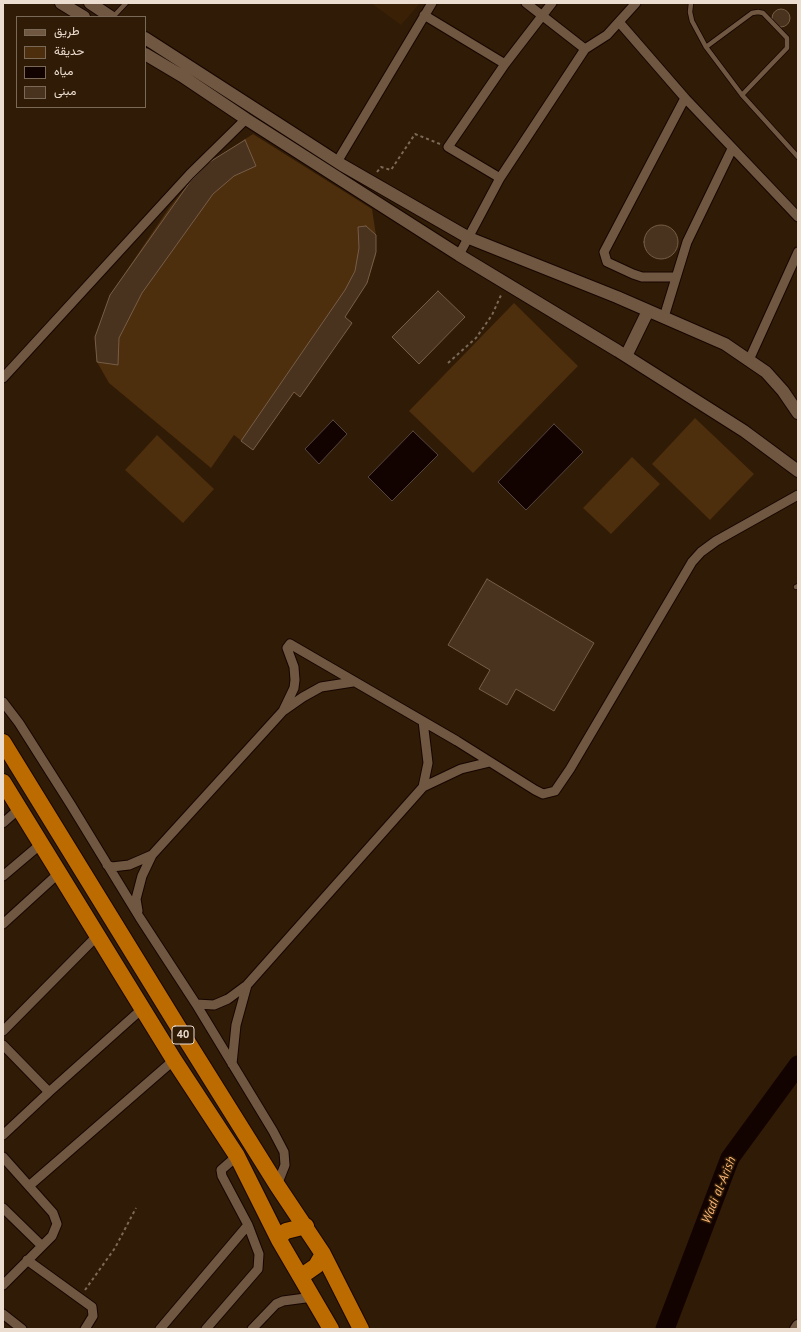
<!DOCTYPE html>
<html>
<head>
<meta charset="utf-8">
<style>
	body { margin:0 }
	#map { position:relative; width:801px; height:1332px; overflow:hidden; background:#301b06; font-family:"PT Sans",Vazirmatn,sans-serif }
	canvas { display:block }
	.frame { position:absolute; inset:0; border:4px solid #ecddd1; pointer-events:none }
	.legend { position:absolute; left:16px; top:16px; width:130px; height:92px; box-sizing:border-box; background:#301b06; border:1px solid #7b6957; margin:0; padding:5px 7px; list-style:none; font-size:12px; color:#ecddd1 }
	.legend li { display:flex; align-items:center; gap:8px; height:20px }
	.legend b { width:20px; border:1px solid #7b6957 }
</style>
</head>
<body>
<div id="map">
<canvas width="801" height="1332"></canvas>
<div class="frame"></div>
<ul class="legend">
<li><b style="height:5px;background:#6f5741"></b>طريق</li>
<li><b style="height:11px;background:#4d2e0d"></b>حديقة</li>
<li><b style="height:11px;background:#130300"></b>مياه</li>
<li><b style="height:11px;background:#4a331e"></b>مبنى</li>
</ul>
</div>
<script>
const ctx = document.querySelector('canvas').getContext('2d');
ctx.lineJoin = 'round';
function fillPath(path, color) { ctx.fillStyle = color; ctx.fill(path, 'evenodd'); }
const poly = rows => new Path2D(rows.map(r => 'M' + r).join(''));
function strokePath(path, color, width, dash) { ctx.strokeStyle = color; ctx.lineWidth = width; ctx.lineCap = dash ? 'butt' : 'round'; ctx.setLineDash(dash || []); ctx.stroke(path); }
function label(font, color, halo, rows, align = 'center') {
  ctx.font = font + ' "PT Sans",sans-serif'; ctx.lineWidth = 3; ctx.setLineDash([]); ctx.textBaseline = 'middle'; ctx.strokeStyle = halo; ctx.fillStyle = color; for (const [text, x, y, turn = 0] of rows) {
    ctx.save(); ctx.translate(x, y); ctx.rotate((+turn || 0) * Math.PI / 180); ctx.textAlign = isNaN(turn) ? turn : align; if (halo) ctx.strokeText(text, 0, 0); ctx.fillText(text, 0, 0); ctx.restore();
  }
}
fillPath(poly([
	[371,3,420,3,401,25]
]), '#3a2005');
fillPath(poly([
	[253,134,372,209,376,235,376,255,367,283,345,317,352,323,300,397,294,392,253,450,234,435,211,468,109,383,97,362,95,337,110,295,169,208,190,182,208,163],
	[514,303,578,366,473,473,409,411],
	[695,418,754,474,710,520,652,464],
	[157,435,214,489,183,523,125,470],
	[632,457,660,484,611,534,583,508]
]), '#4d2e0d');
const water = poly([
	[333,420,347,434,319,464,305,449,333,420],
	[554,424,583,452,526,510,498,482,554,424],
	[413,431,438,455,392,501,368,477,413,431]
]);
fillPath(water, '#130300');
strokePath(water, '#54443f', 1);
strokePath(poly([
	[665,1329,730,1158,798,1065]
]), '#130300', 19);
const building = poly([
	'772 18a9 9 0 1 1 18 0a9 9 0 1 1-18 0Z',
	[245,140,256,166,234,176,213,194,142,293,119,338,118,365,97,362,95,337,110,295,190,182,208,163,245,140],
	'644 242a17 17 0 1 1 34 0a17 17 0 1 1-34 0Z',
	[366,226,376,235,376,252,367,283,345,317,352,323,300,397,294,392,253,450,241,441,345,290,355,271,359,248,358,227,366,226],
	[438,291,465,317,419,364,392,337,438,291],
	[487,579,594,643,554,711,516,689,507,705,479,689,490,670,448,645,487,579]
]);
fillPath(building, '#4a331e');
strokePath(building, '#765d47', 1);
const lane = poly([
	[691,3,690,12,692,21,706,47,742,95,798,157],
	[113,17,126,3],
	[706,47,752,13,758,12,763,13,787,38,787,48,742,95],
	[796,587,798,586]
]);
const street = poly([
	[526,3,585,49],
	[424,15,505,64],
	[619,22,685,98,798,217],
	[337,162,432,3],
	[500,178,448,147,505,64,552,3],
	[459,255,500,178,585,49,607,35,636,3],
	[676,277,642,277,633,274,607,262,604,252,685,98],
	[664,317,687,242,732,149],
	[749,360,798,252],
	[3,378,190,174,246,119],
	[3,702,19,723,71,805,140,918,196,1004,273,1131,284,1152,285,1165,277,1185],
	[283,711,294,688,295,680,294,667,287,648,290,644,457,741,535,790,543,794,555,791,570,769,692,562,701,552,716,541,798,495],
	[423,721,428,763,423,787],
	[3,823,20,808],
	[107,865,112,867,129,865,152,855,283,711,303,697,321,687,353,682],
	[3,876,42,843],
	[138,911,136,899,142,876,152,855],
	[3,924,59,873],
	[196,1004,214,1005,228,999,247,985,423,787,461,769,490,762],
	[3,1031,98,935],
	[3,1045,49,1092],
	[232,1064,236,1025,247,985],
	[3,1135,49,1092,143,1008],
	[3,1157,53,1213,57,1224,52,1236,3,1285],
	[29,1186,174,1060],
	[3,1208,42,1246],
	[27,1260,92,1307,93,1316,85,1329],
	[3,1314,22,1329],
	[160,1329,248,1225,222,1176,221,1170,237,1156],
	[206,1329,258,1269,259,1254,248,1225],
	[252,1329,276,1304,283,1301,313,1297]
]);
const secondary = poly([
	[61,3,84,17],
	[90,3,111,17],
	[145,38,342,165,469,238,617,297,725,344,766,372,783,391,798,413],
	[145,54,182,76,246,119,459,255,618,351,744,431,798,471],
	[626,356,648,311],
	[796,1329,798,1326]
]);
const highway = poly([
	[3,742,177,1025,277,1185,323,1254,361,1329],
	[3,782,174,1060,237,1156,279,1240,331,1329],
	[279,1240,279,1237,286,1231,306,1226],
	[300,1275,306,1273,316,1266,323,1254]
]);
strokePath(lane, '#170500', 6);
strokePath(street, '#170500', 11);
strokePath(secondary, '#170500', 14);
strokePath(highway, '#170500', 18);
strokePath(poly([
	[377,172,381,167,391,170,415,134,440,144],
	[448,363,476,338,492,315,502,293],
	[85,1290,115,1248,136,1208]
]), '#7c6a58', 2, [3, 3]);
strokePath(lane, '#6f5741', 4.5);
strokePath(street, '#6f5741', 9);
strokePath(secondary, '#6f5741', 12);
strokePath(highway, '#bb6b00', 16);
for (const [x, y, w] of [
	[183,1035,22]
]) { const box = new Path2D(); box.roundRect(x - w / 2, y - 9, w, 18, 3); ctx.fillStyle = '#301b06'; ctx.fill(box); strokePath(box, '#ecddd1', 1); }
label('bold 11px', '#ecddd1', null, [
	["40",183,1035]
]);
label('italic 13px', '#f6b376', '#301b06', [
	["Wadi al-Arish",719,1190,-68]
]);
</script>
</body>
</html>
